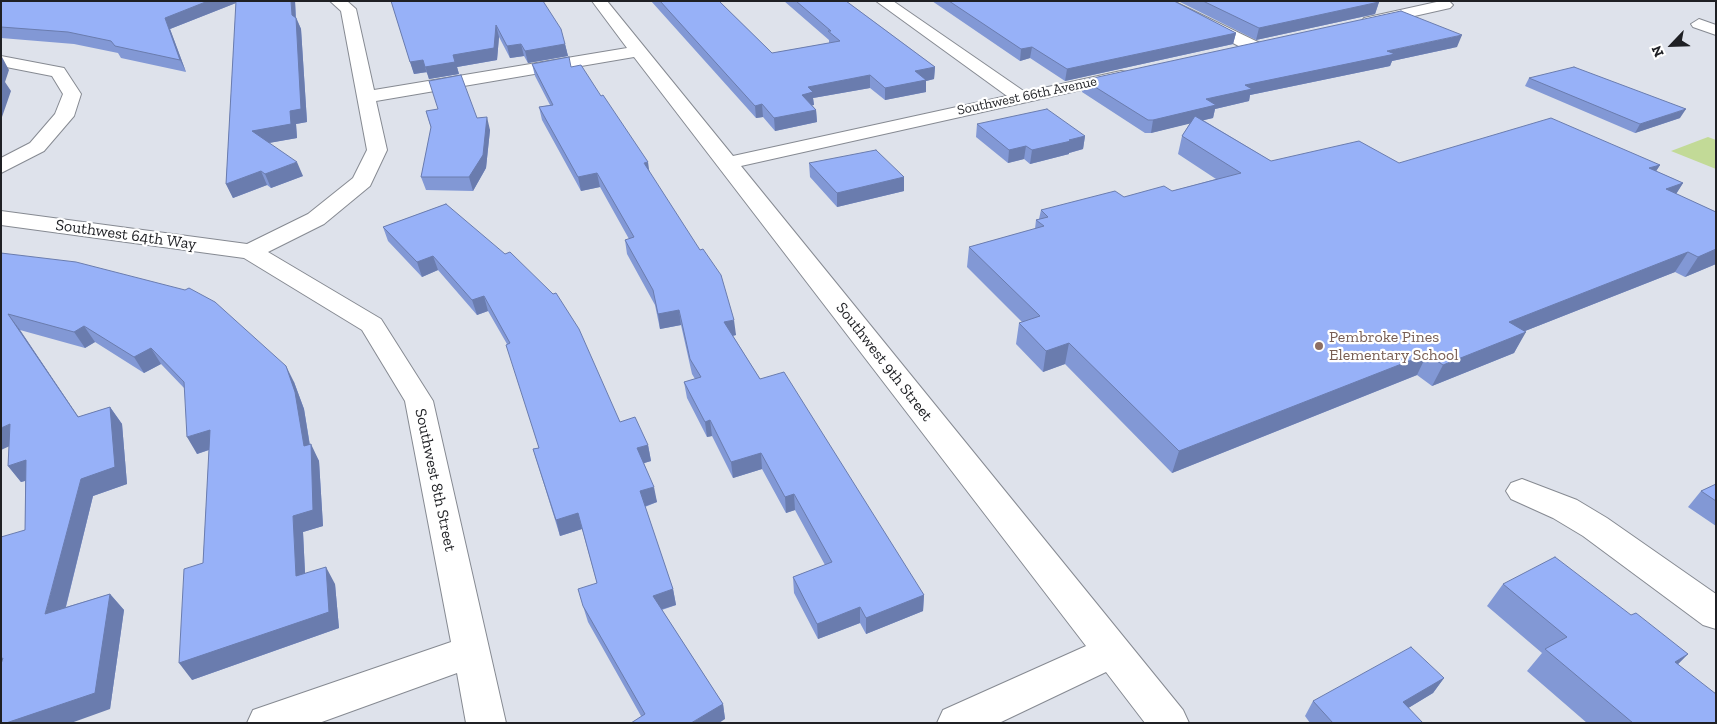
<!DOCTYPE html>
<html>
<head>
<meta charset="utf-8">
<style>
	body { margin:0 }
	#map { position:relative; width:1717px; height:724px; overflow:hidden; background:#dee2eb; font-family:"Zilla Slab",serif }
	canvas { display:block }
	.frame { position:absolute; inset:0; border:2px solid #1f2024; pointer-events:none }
	.north { position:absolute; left:1647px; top:20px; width:50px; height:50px; -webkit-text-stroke:4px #fff; paint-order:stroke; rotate:246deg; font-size:14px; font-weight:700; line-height:20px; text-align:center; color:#1f2024 }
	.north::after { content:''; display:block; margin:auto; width:18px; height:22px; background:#1f2024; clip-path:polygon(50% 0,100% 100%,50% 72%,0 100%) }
</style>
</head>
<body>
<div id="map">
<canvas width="1717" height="724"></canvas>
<div class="frame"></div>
<div class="north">N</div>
</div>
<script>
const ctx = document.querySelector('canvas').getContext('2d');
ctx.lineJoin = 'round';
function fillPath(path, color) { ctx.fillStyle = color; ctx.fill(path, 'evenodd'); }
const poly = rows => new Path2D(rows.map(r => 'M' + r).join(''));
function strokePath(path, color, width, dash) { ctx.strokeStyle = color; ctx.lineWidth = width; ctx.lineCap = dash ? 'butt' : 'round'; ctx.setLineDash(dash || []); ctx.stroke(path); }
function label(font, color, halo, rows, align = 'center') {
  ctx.font = font + ' "Zilla Slab",serif'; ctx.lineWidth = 4.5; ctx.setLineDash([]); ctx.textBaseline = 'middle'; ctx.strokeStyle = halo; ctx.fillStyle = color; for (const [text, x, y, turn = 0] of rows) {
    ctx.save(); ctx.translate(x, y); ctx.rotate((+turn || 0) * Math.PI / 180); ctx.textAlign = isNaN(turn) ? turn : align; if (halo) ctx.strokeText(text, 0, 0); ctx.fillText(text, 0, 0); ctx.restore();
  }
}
fillPath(poly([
	[1708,137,1716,140,1716,169,1671,151]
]), '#c2da97');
const minor = poly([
	[330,1,347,1,356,9,374,90,627,48,592,1,607,1,733,156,1007,96,876,1,893,1,1025,92,1121,71,1127,72,1130,76,1127,80,1121,81,741,166,1183,710,1189,723,1145,723,1106,672,999,723,937,723,943,710,1086,646,634,57,376,101,387,150,370,186,324,224,268,252,381,319,433,401,506,723,466,723,457,673,319,723,247,723,253,710,451,642,405,401,362,330,244,258,1,225,1,211,247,244,308,214,353,178,367,150,341,11,330,1],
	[1154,1,1173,1,1260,43,1262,47,1260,51,1248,51,1154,1],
	[1441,1,1450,2,1453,5,1450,8,1370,26,1362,21,1364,18,1441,1],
	[1699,19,1716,25,1716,35,1693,27,1691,24,1699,19],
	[1,56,64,68,81,94,74,116,44,151,1,173,1,158,30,143,55,114,63,94,52,76,1,66,1,56],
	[1522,479,1577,500,1607,518,1716,594,1716,629,1703,625,1583,536,1553,518,1511,499,1506,491,1511,483,1522,479]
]);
strokePath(minor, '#868a92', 2);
fillPath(minor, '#fff');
fillPath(poly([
	[1,1,295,1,296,17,301,29,307,122,296,124,297,138,268,143,303,176,271,188,267,185,233,198,226,184,236,3,170,29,186,72,121,58,118,53,74,44,1,38],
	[391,1,543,1,565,44,568,56,528,63,524,56,510,58,499,37,497,60,457,67,459,74,429,79,427,72,414,74],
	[651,1,719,1,772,53,829,43,829,40,784,1,846,1,935,67,934,79,926,81,926,92,885,100,870,88,813,98,814,105,812,105,816,110,817,122,775,131,763,117,756,118],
	[932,1,1174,1,1236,33,1233,44,1065,81,1030,58,1020,61],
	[1178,1,1376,1,1379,2,1375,14,1256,40],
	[1457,47,1392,61,1390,66,1250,95,1249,101,1215,109,1213,118,1203,120,1271,161,1399,163,1660,165,1656,171,1683,183,1676,194,1716,212,1716,264,1685,277,1675,272,1525,331,1514,353,1432,386,1417,375,1172,473,1065,364,1043,372,1016,344,1019,323,1022,322,967,267,969,247,1035,229,1036,220,1039,219,1041,210,1124,197,1172,191,1216,179,1178,154,1182,136,1190,123,1151,133,1145,133,1082,92,1084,80],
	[532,64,571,67,649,171,736,335,733,336,760,379,924,595,923,611,866,634,860,623,818,639,794,593,793,577,825,565,795,510,786,513,762,469,733,478,712,436,707,437,687,398,684,382,695,379,692,374,681,325,660,329,655,305,627,254,625,240,629,239,600,187,581,191,542,120,539,107,550,105,535,76],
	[1529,78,1680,118,1635,133,1525,86],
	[426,111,477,118,490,130,486,168,473,191,426,190,421,177,431,128],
	[977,124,1085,136,1083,149,1069,153,1069,154,1030,164,1024,159,1008,163,976,137],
	[809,163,904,177,904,191,837,207,810,177],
	[446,204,620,422,648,445,651,461,644,463,657,502,645,507,673,589,676,605,662,610,723,704,725,719,641,716,588,622,583,606,597,583,582,529,560,536,533,449,539,448,507,344,488,311,477,315,438,270,422,277,388,241,383,227],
	[1,253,294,382,304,409,310,445,319,461,323,526,303,532,305,573,335,584,339,628,192,680,203,563,209,450,197,454,185,389,161,364,144,373,95,342,85,348,20,330,78,417,110,407,122,424,127,484,93,496,66,607,110,594,124,610,110,709,25,530,25,481,21,482,8,466,9,447],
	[1716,484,1716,526,1688,507,1701,491],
	[1503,584,1631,615,1688,654,1678,664,1716,723,1587,723,1527,671,1542,653,1487,606],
	[1444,678,1433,693,1408,708,1423,723,1310,723,1305,716,1313,701]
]), '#8298d5');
fillPath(poly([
	[208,1,241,1,170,29,186,72,180,60,165,18],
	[291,1,295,1,296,26,292,15],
	[1379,2,1375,14,1256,40,1259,28],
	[296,18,301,29,307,122,296,124,297,138,258,145,252,131,290,111],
	[496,25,499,37,497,60,457,67,459,74,429,79,425,67,453,55],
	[1236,33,1233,44,1065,81,1067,69],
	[1462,35,1457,47,1392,61,1390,66,1250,95,1249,101,1215,109,1213,118,1151,133,1153,120,1245,85,1387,51],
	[521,44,524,56,510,58,507,46],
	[565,44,568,56,528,63,525,51],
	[1032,47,1030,58,1020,61,1021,49],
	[2,57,9,70,5,82,11,91,2,117,1,116,1,60],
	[423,60,427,72,414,74,410,62],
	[935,67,934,79,926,81,926,92,885,100,885,88,915,71],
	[870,75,870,88,813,98,814,105,803,107,802,95,808,87],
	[762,104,763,117,756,118,755,106],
	[1686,109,1680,118,1635,133,1640,124],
	[816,110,817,122,775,131,774,118],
	[487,117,490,130,486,168,473,191,469,177],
	[1085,136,1083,149,1069,153,1069,154,1030,164,1032,150],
	[1026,146,1024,159,1008,163,1009,150],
	[297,162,303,176,271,188,265,174],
	[648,162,650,176,644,163],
	[1660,165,1648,184,1649,168],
	[261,171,267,185,233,198,226,184],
	[597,173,600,187,581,191,578,177],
	[904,177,904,191,837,207,837,193],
	[1683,183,1671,202,1666,189],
	[1716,249,1716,264,1685,277,1698,257],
	[1688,252,1675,272,1497,342,1509,322],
	[433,256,438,270,422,277,417,262],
	[484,296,488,311,477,315,472,300],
	[679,310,681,325,660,329,658,314],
	[8,314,20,330,90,434,78,417],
	[734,320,736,335,726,337,724,322],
	[84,326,95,342,85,348,74,332],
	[1526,332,1514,353,1432,386,1443,365],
	[1069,343,1065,364,1043,372,1046,351],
	[151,348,161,364,144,373,134,357],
	[1427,354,1417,375,1172,473,1179,451],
	[286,366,294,382,304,409,311,453,311,444,319,461,323,526,303,532,306,593,296,576,293,516,304,446],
	[110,407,122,424,127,484,93,496,60,630,45,614,81,479],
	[710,420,712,436,707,437,705,422],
	[10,424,23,440,1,450,1,428],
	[210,430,220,446,197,454,187,437],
	[648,445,651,461,641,464,637,448],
	[761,453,762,469,733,478,731,462],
	[26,460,39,477,21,482,8,466],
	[654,487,657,502,643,507,640,491],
	[794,494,795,510,786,513,785,497],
	[578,513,582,529,560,536,556,520],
	[326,567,335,584,339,628,192,680,179,663],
	[673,589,676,605,656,611,653,596],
	[110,594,124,610,110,709,71,723,6,723],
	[924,595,923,611,866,634,866,618],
	[860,607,860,623,818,639,817,624],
	[1688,654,1667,675,1675,662],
	[1444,678,1433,693,1392,718,1403,702],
	[723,704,725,719,719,723,691,723]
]), '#6a7cae');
const building = poly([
	[1,1,208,1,165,18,180,60,115,46,111,41,68,32,1,27,1,1],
	[236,1,291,1,292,15,296,18,301,109,290,111,291,124,252,131,297,162,265,174,261,171,226,184,236,1],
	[391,1,543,1,561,29,565,44,525,51,521,44,507,46,496,25,494,48,453,55,455,62,425,67,423,60,410,62,391,1],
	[660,1,719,1,772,53,840,41,828,31,831,31,796,1,846,1,935,67,915,71,926,80,885,88,870,75,808,87,813,92,802,95,816,110,774,118,762,104,755,106,660,1],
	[949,1,1174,1,1236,33,1067,69,1032,47,1021,49,949,1],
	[1203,1,1376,1,1379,2,1259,28,1203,1],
	[1401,11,1462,35,1387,51,1395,54,1245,85,1252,89,1206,99,1216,105,1153,120,1148,120,1084,80,1401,11],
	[569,57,571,67,581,65,601,96,603,95,648,162,644,163,700,250,703,249,721,275,734,320,724,322,760,379,784,372,924,595,866,618,860,607,817,624,793,577,832,562,794,494,785,497,761,453,731,462,710,420,705,422,684,382,701,377,690,359,679,310,658,314,653,290,625,240,634,237,597,173,578,177,539,107,553,105,532,64,569,57],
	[1574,67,1686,109,1640,124,1529,78,1574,67],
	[461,75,477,118,487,117,483,155,469,177,421,177,431,127,426,111,438,109,429,81,461,75],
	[1047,109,1085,136,1069,140,1071,141,1032,150,1026,146,1009,150,977,124,1047,109],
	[1195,116,1271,161,1359,141,1399,163,1551,118,1660,165,1649,168,1683,183,1666,189,1716,212,1716,249,1698,257,1688,252,1509,322,1526,332,1443,365,1427,354,1179,451,1069,343,1046,351,1019,323,1040,316,969,247,1044,226,1036,220,1048,217,1041,210,1115,191,1124,197,1164,186,1172,191,1241,173,1182,136,1195,116],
	[876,150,904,177,837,193,809,163,876,150],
	[446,204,505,254,510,252,553,294,556,293,579,329,620,422,635,417,648,445,637,448,654,487,640,491,673,589,653,596,723,704,691,723,631,723,645,714,583,606,578,589,597,583,578,513,556,520,533,449,539,448,506,345,510,343,484,296,472,300,433,256,417,262,383,227,446,204],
	[1,253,76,262,185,290,189,288,215,302,286,366,295,392,304,446,311,444,313,510,293,516,296,576,326,567,329,612,179,663,184,569,203,563,210,430,187,437,184,382,151,348,134,357,84,326,74,332,8,314,78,417,110,407,115,467,81,479,45,614,110,594,95,693,6,723,1,723,1,664,3,658,1,659,1,537,25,530,26,460,8,466,10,424,1,428,1,253],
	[1716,484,1716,501,1701,491,1716,484],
	[1555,557,1631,615,1636,613,1688,654,1675,662,1716,694,1716,723,1633,723,1545,649,1567,637,1503,584,1555,557],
	[1411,647,1444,678,1403,702,1423,723,1333,723,1313,701,1411,647]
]);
fillPath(building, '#97b1f8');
strokePath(building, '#6a7cae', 1);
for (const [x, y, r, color] of [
	[1319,346,5,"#8d6e63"]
]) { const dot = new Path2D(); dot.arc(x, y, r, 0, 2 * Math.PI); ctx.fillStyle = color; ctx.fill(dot); strokePath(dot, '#fff', 2); }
label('14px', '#1f2024', '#fff', [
	["Southwest 66th Avenue",1027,96,-12]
]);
label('16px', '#1f2024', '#fff', [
	["Southwest 64th Way",126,235,8],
	["Southwest 9th Street",884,362,52],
	["Southwest 8th Street",435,480,78]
]);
label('16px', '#785e54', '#fff', [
	["Pembroke Pines",1329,337],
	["Elementary School",1329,355]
], 'left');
</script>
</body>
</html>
